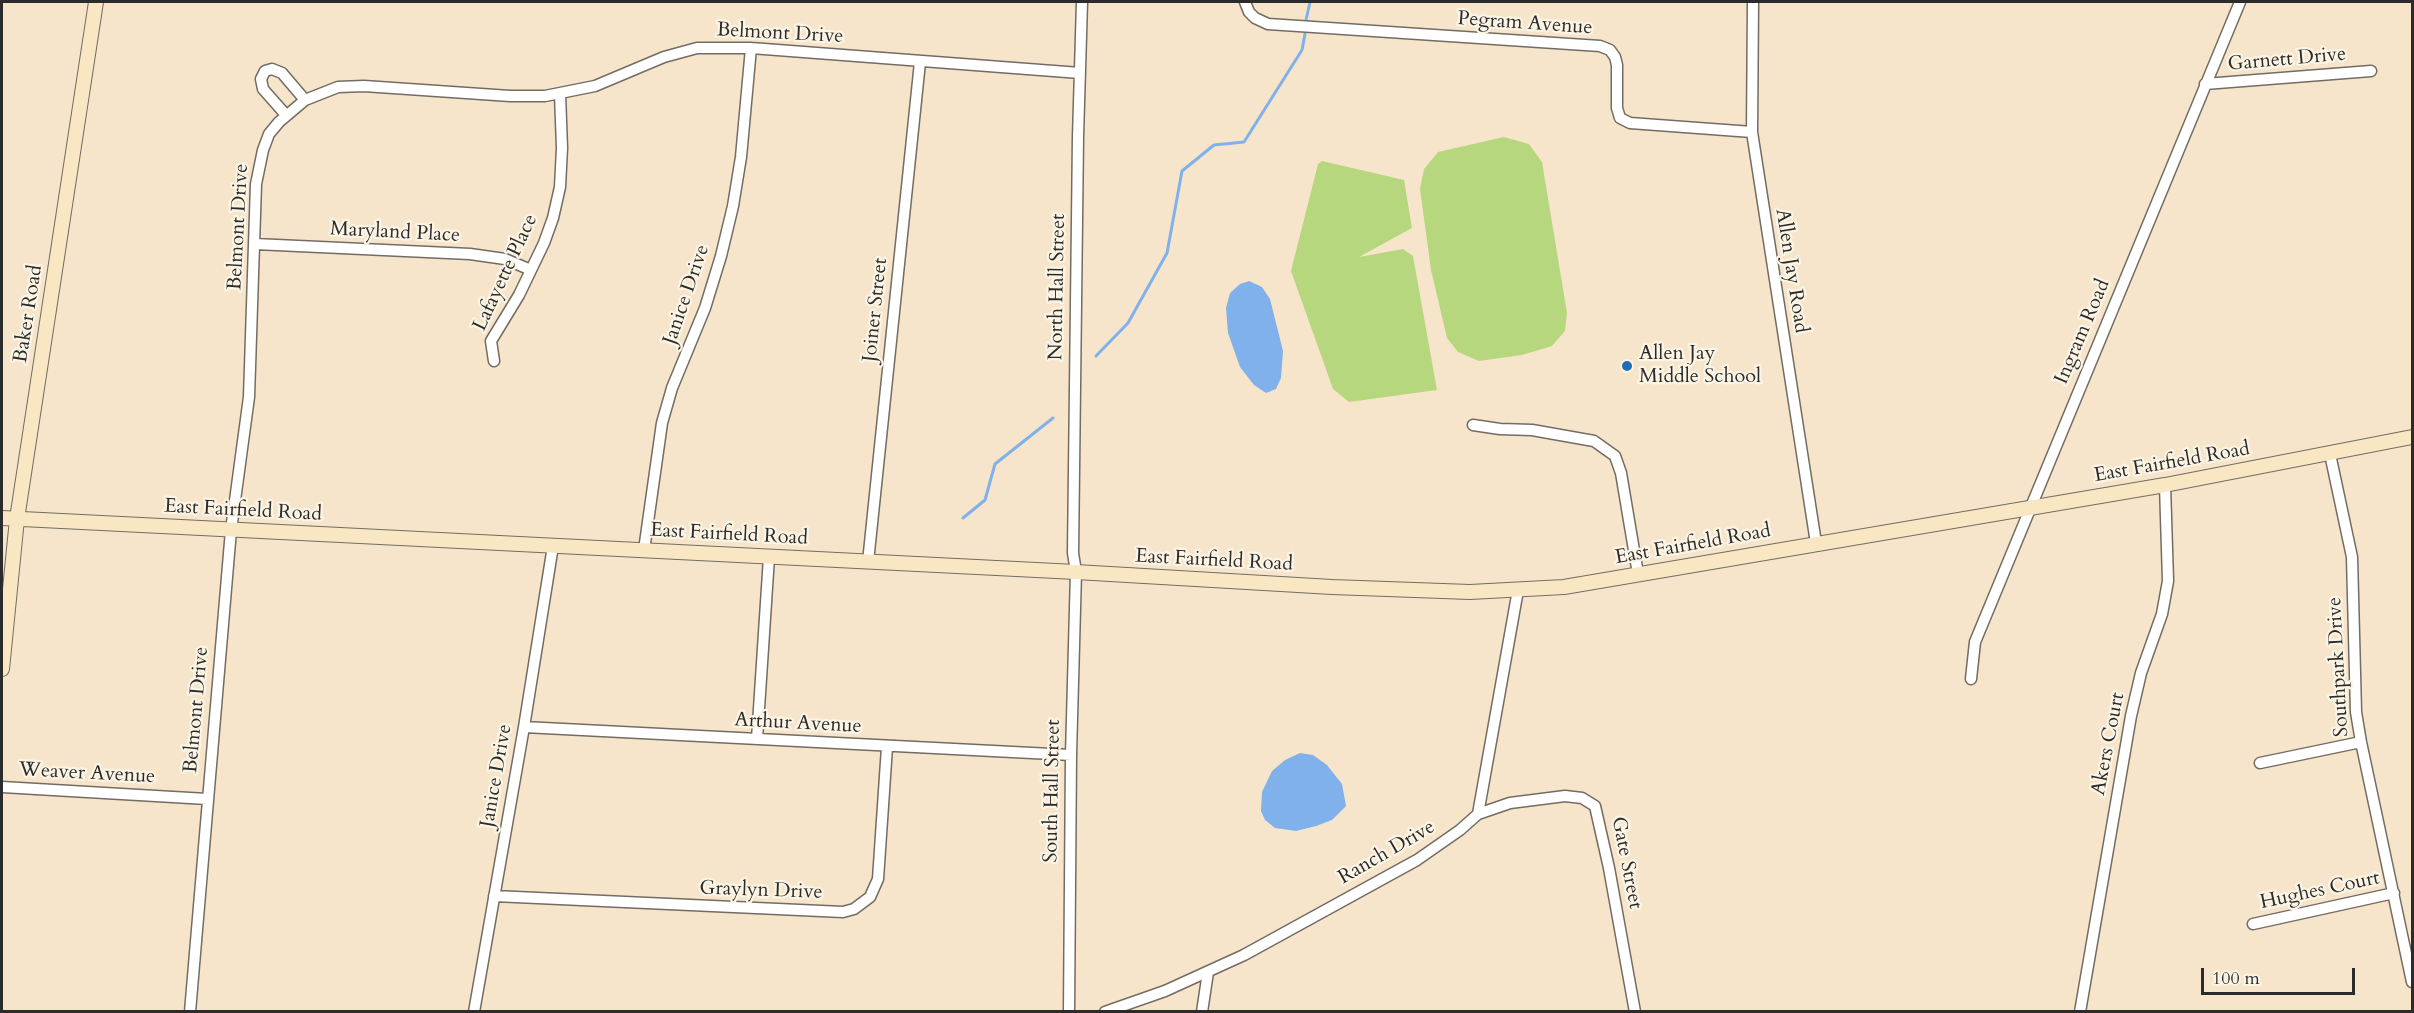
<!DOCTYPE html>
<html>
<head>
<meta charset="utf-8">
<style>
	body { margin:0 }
	#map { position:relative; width:2414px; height:1013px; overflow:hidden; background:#f7e5cb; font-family:Cardo,serif }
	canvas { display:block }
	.frame { position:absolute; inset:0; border:3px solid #2b2b2b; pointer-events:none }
	.scale { position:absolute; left:2201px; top:968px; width:154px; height:27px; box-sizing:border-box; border:3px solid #2b2b2b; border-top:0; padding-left:8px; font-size:18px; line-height:21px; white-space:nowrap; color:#2b2b2b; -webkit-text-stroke:4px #fcf5e5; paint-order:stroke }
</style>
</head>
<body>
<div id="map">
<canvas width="2414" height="1013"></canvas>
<div class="frame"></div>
<div class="scale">100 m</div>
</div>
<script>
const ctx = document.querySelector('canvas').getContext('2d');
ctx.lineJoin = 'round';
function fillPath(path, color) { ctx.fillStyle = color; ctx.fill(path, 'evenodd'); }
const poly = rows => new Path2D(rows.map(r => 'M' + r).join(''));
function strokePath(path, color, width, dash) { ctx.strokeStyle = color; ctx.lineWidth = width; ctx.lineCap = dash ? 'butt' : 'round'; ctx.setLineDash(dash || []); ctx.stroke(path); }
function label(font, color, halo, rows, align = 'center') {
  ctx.font = font + ' Cardo,serif'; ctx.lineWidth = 4.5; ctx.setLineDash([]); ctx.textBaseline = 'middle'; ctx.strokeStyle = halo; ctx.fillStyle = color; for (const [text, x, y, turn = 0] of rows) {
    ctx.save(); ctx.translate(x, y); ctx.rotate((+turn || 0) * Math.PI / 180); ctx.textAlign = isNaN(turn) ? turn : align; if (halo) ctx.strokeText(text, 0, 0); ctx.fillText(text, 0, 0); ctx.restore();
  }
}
fillPath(poly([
	[1504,137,1529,144,1542,162,1567,313,1565,331,1552,346,1522,355,1479,361,1458,352,1447,338,1431,270,1420,189,1424,169,1438,152],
	[1322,161,1404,180,1412,228,1359,257,1403,249,1413,256,1437,390,1349,402,1333,389,1291,271,1318,164]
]), '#b7d77f');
fillPath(poly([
	[1249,281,1262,287,1270,299,1283,351,1281,378,1276,389,1266,393,1254,385,1240,367,1228,333,1226,308,1230,293,1240,284],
	[1300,753,1313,755,1327,765,1342,784,1346,806,1332,820,1316,826,1296,831,1275,828,1265,820,1261,811,1262,792,1272,771,1285,760]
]), '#80b1eb');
strokePath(poly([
	[1306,20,1310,2],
	[1096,356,1128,323,1167,253,1182,171,1214,145,1244,142,1302,50,1305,34],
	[963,518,985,500,995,464,1053,418]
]), '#80b1eb', 3);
const street = poly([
	[1245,2,1249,12,1255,18,1268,24,1600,46,1610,50,1615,57,1617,65,1617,108,1620,118,1630,123,1752,132],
	[1753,2,1752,132,1816,543],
	[2205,84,2371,71],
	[286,115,263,89,261,79,265,71,272,69,282,73,305,100],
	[255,244,470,254,505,259,531,270],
	[494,361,491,341,519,295,544,243,553,218,560,187,562,148,560,94],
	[1473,425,1500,429,1532,430,1594,441,1615,456,1621,473,1638,574],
	[2330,454,2352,557,2356,712,2361,742,2412,982],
	[644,550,662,423,672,388,705,308,721,256,733,206,741,157,751,48],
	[868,562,920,62],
	[1971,679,1975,642,2240,2],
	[524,727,1071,755],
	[757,739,769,557],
	[2260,763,2361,742],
	[2,787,207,799],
	[1478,814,1510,803,1565,796,1582,798,1595,806,1609,868,1635,1012],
	[494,896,843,912,854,909,870,897,878,879,887,747],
	[2253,924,2394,893],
	[190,1012,231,530,249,397,256,184,263,150,269,134,279,122,305,100,338,87,364,86,510,96,545,96,595,86,664,57,697,48,751,48,1080,73],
	[474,1012,524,727,553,546],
	[1069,1012,1071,755,1076,572,1073,553,1078,137,1082,2],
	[1105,1012,1165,991,1244,955,1417,860,1460,830,1478,814,1518,590],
	[1202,1012,1208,972],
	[2080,1012,2131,716,2141,673,2162,614,2168,581,2165,485]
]);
const secondary = poly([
	[2,518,1076,572,1332,587,1470,592,1564,587,2165,485,2412,437],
	[2,669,17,519,96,2]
]);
strokePath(street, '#726c63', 13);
strokePath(secondary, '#726c63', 16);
strokePath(street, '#fff', 10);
strokePath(secondary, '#f9e7c3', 14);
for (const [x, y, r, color] of [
	[1627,366,6,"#1f6fb2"]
]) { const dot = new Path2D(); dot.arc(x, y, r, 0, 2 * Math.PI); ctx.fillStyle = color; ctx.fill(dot); strokePath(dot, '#fcf5e5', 2); }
label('20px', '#2b2b2b', '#fcf5e5', [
	["Pegram Avenue",1525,24,4],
	["Belmont Drive",780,34,3],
	["Garnett Drive",2287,60,-5],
	["Belmont Drive",239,227,-87],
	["Maryland Place",395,233,3],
	["Allen Jay Road",1791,271,81],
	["Lafayette Place",506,273,-65],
	["North Hall Street",1058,287,-89],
	["Janice Drive",687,295,-71],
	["Joiner Street",876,310,-84],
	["Baker Road",29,314,-81],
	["Ingram Road",2083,332,-67],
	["East Fairfield Road",2172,463,-10],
	["East Fairfield Road",243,511,3],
	["East Fairfield Road",729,535,3],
	["East Fairfield Road",1693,545,-10],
	["East Fairfield Road",1214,561,3],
	["Southpark Drive",2339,667,-93],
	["Belmont Drive",197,710,-85],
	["Arthur Avenue",798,724,3],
	["Akers Court",2109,744,-79],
	["Weaver Avenue",87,774,3],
	["Janice Drive",497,776,-80],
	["South Hall Street",1053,791,-89],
	["Ranch Drive",1387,853,-30],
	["Gate Street",1626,863,79],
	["Graylyn Drive",761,891,2],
	["Hughes Court",2320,891,-12]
]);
label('20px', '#2b2b2b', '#fcf5e5', [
	["Allen Jay",1639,354],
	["Middle School",1639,377]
], 'left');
</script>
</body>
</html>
